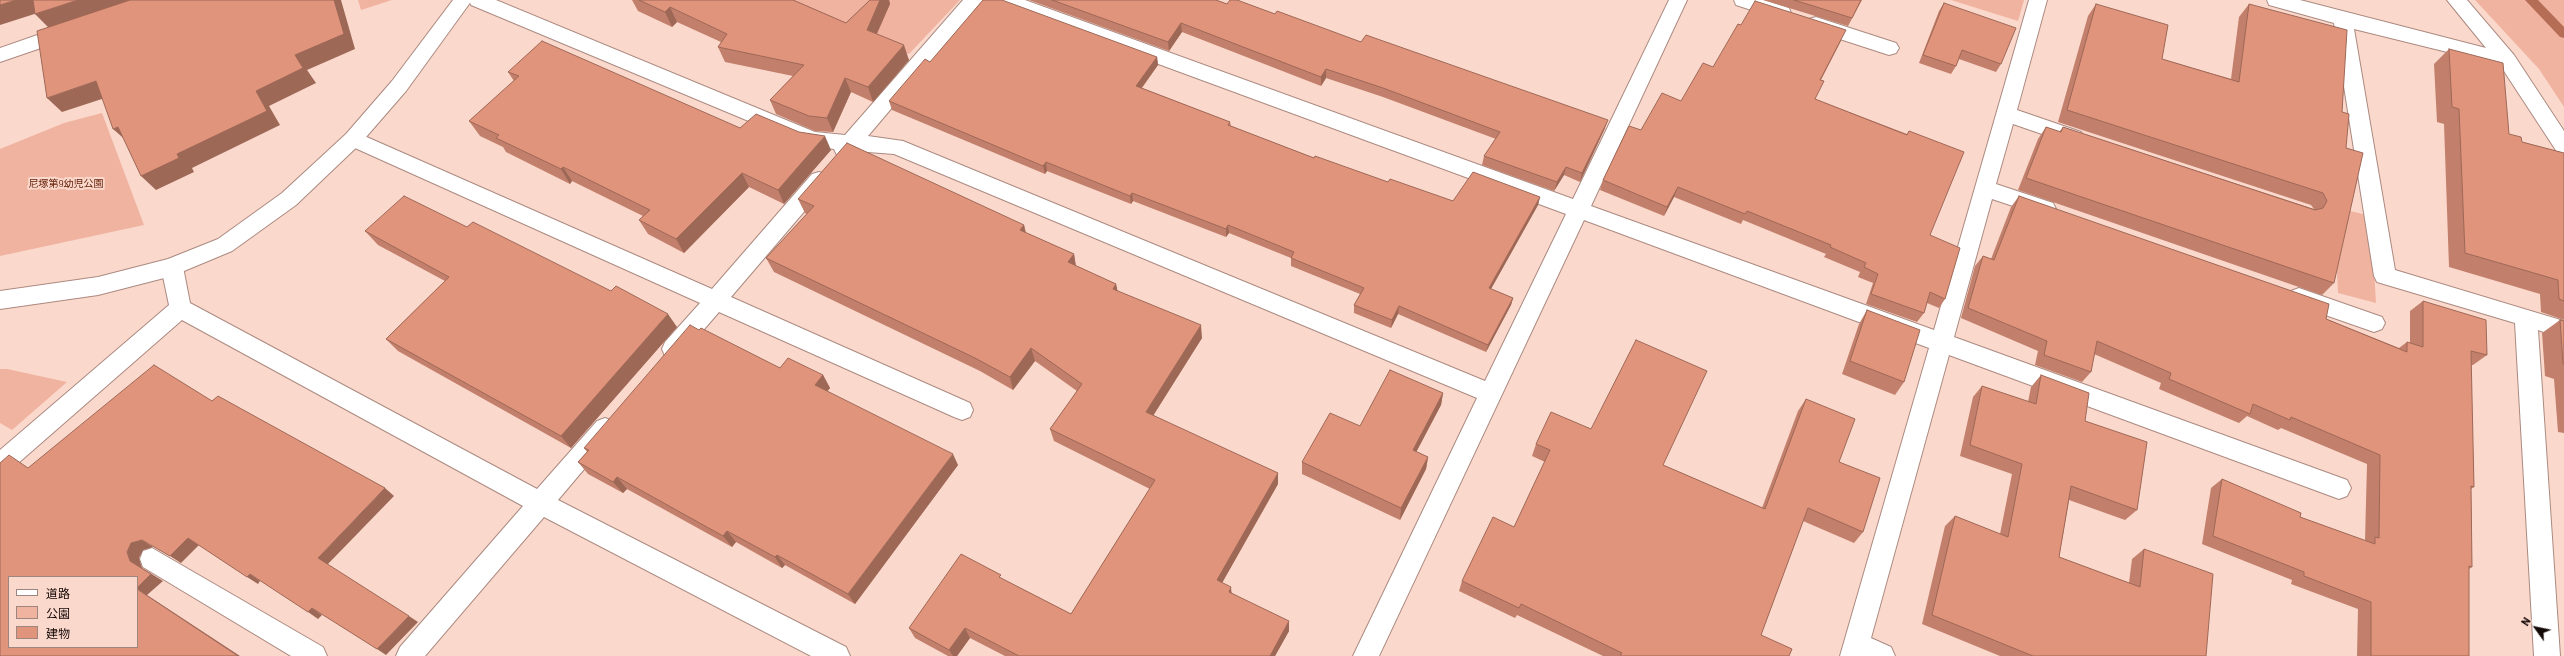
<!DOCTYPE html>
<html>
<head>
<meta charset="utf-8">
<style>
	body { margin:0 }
	#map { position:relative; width:2564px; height:656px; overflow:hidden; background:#fbd8cc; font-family:Barlow,"Noto Sans JP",sans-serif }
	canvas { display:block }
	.legend { position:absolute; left:8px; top:576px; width:130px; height:72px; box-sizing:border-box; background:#fbd8cc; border:1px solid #9e857d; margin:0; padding:5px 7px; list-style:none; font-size:12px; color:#130806 }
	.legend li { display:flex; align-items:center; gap:8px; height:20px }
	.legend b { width:20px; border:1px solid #9e857d }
	.north { position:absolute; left:2516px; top:608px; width:40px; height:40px; -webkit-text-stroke:3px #fbd8cc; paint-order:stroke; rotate:303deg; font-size:11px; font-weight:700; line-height:16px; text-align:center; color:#130806 }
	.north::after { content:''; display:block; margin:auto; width:14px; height:18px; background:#130806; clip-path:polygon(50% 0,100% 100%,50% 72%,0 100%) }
</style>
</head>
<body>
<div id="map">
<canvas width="2564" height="656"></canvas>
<ul class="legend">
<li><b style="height:5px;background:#fff"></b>道路</li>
<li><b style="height:11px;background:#f0b3a0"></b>公園</li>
<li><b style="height:11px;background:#e1947c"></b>建物</li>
</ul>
<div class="north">N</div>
</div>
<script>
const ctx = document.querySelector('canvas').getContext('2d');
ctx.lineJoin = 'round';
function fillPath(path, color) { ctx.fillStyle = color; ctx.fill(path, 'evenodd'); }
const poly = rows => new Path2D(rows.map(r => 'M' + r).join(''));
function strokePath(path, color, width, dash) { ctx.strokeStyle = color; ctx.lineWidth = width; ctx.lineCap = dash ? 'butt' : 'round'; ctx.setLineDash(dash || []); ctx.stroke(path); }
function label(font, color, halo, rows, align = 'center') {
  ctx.font = font + ' Barlow,"Noto Sans JP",sans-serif'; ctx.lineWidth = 4; ctx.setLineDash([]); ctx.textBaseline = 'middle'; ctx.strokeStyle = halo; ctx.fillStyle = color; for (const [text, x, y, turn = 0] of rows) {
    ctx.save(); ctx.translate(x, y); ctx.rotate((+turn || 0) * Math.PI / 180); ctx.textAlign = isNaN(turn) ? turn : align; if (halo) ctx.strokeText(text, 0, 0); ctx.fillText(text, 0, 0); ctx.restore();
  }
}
fillPath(poly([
	[358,0,392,0,361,10],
	[760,0,960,0,909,54],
	[1951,0,2024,0,2018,21],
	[2475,0,2564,0,2564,107,2539,69],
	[102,113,144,225,0,256,0,149,64,123],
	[2334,207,2371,216,2376,303,2338,293],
	[0,369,7,369,67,382,12,430,0,423]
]), '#f0b3a0');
fillPath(poly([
	[2525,0,2538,0,2564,27,2564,38,2560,37,2525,0]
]), '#b66d56');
const minor = poly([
	[469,0,496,0,815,132,845,135,963,0,983,0,868,136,903,141,1485,381,1566,214,998,5,996,0,1025,0,1573,199,1669,0,1687,0,1591,206,1934,330,2029,0,2047,0,2017,110,2081,132,2084,137,2081,142,2074,145,2013,124,1996,184,2053,203,2056,209,2053,215,2046,217,1992,199,1954,337,2347,480,2351,488,2347,496,2339,499,1949,355,1871,638,1891,647,1895,656,1840,656,1929,348,1584,220,1379,656,1353,656,1477,398,894,154,855,151,851,155,844,158,837,155,834,149,806,145,471,5,469,0],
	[1734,0,1764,0,1789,8,1791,13,1789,18,1782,20,1736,5,1734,0],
	[2267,0,2300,0,2486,48,2447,0,2467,0,2514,55,2564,131,2564,155,2557,152,2500,65,2354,29,2395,270,2564,321,2564,339,2538,330,2560,656,2534,656,2515,323,2377,282,2374,276,2334,23,2269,5,2267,0],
	[1816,17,1896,43,1899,48,1896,53,1889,55,1809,29,1807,24,1809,19,1816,17],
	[66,25,73,27,75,32,73,37,0,62,0,48,66,25],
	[353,131,712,289,812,174,819,172,826,174,829,180,826,186,731,297,970,403,973,410,970,417,962,420,954,417,719,312,681,356,673,358,665,356,662,349,665,342,700,303,346,144,343,139,346,134,353,131],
	[172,258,180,261,183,267,190,303,537,489,597,421,605,418,613,421,617,428,613,435,558,500,846,647,850,656,811,656,544,517,425,656,396,656,400,647,523,506,182,320,8,472,0,475,0,450,169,305,161,267,164,261,172,258],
	[2299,288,2382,317,2385,323,2382,329,2374,332,2291,303,2288,297,2291,291,2299,288],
	[152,548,323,647,327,656,291,656,143,567,140,559,143,551,152,548]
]);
const tertiary = poly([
	[453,0,472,0,406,91,360,144,296,205,232,251,172,276,98,295,0,309,0,291,98,277,168,259,218,239,282,193,346,134,392,81,453,0]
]);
strokePath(minor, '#ab8a80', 2);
strokePath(tertiary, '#ab8a80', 2);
fillPath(minor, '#fff');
fillPath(tertiary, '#fff');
fillPath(poly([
	[632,0,793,0,846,23,870,0,889,0,890,4,877,34,909,60,873,102,851,92,833,132,815,131,776,114,770,100,793,76,725,62,718,47,721,42,677,22,672,27,638,11],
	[1029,0,1216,0,1227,4,1275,14,1361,42,1605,128,1580,182,1564,175,1554,191,1482,165,1484,156,1496,139,1383,97,1326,78,1321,86,1182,32,1169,51],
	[1763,0,1862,0,1848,26],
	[1944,3,2001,64,1996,72,1959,59,1956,66,1951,74,1919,63,1939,11],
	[2096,4,2162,59,2231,79,2239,17,2249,4,2342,112,2334,283,2322,295,2018,190,2038,139,2046,127,2059,132,2063,127,2314,209,2311,205,2058,122,2088,16],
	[1741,25,1841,41,1821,80,1815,99,1907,134,1909,131,1930,235,1945,299,1939,308,1927,303,1924,313,1917,322,1866,304,1873,283,1858,277,1860,272,1824,257,1826,254,1743,220,1741,224,1674,197,1664,216,1600,190,1603,180,1641,130,1681,101,1713,67],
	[2449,49,2509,134,2522,142,2564,153,2564,320,2541,312,2540,294,2449,267,2444,124,2437,122,2434,64],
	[1157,57,1158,65,1142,88,1230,122,1231,126,1314,158,1388,182,1453,201,1540,197,1538,205,1491,289,1513,298,1511,305,1486,352,1398,314,1391,328,1354,313,1354,305,1360,294,1291,266,1291,258,1229,233,1226,237,1133,201,1131,204,1047,171,1045,174,892,110,889,101,930,62],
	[508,72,740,128,831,150,784,204,749,187,684,253,648,234,639,220,643,216,572,181,570,184,506,152,503,147,480,136,469,121,514,81],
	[2019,196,2399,348,2407,342,2410,343,2410,311,2423,301,2487,355,2473,365,2471,365,2474,487,2471,489,2472,567,2469,569,2469,656,2357,656,2358,609,2291,584,2292,580,2202,544,2211,488,2222,479,2300,517,2365,541,2367,464,2281,428,2278,430,2247,416,2239,423,2159,389,2161,383,2094,354,2091,372,2082,382,2035,365,2038,351,1961,318,1975,266,1983,256,1991,259,2011,207],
	[798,199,1024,225,1026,233,1074,254,1076,266,1116,284,1117,291,1202,338,1153,415,1278,484,1222,583,1232,593,1289,631,1275,656,1005,656,970,638,957,656,948,656,915,638,909,628,1002,579,1071,614,1150,489,1054,441,1050,429,1077,391,1035,361,1013,390,980,371,774,272,766,258,807,214,805,213],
	[467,227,677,327,571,448,398,351,386,339,445,281,378,245,365,231],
	[1867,310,1904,382,1895,395,1842,374,1859,324],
	[2560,320,2564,321,2564,433,2558,432,2554,379,2545,376,2542,333],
	[699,330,780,368,823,375,830,388,827,391,958,465,855,604,785,565,782,568,736,542,732,547,627,489,623,493,588,474,578,462,587,452,584,448],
	[2041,375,2085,421,2137,510,2125,520,2069,500,2059,557,2129,583,2132,559,2144,549,2206,656,2000,656,1922,624,1945,526,1955,516,2000,534,2012,474,1960,456,1973,397,1982,386,2028,402,2031,387],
	[1443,393,1441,405,1416,452,1428,457,1426,469,1400,520,1302,474,1302,462,1360,426],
	[1806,399,1839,462,1863,532,1854,543,1803,521,1761,635,1789,656,1603,656,1517,615,1515,618,1459,591,1462,581,1514,527,1545,462,1532,456,1536,444,1663,465,1762,508,1798,411]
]), '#c27f6b');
fillPath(poly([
	[16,0,37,0,47,10,0,25,0,5],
	[78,0,136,0,50,29,35,14],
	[334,0,341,0,355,49,307,70,316,83,269,106,280,125,192,168,194,172,156,190,141,176,256,91,295,55],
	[880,0,889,0,890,4,872,44,867,30],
	[670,7,677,22,672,27,665,12],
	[1181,23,1182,32,1169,51,1168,42],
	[904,45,909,60,873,102,868,87],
	[1157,57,1158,65,1137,94,1136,86],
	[1326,69,1326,78,1321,86,1321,77],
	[845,78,851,92,833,132,827,118],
	[96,81,111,96,62,112,47,98],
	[1608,120,1605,128,1580,182,1582,173],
	[118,127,129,143,113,129],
	[825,136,831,150,784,204,778,190],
	[1046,162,1047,171,1045,174,1043,166],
	[563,167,572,181,570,184,561,169],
	[1566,167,1564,175,1554,191,1557,182],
	[742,173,749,187,684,253,676,239],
	[1678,187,1674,197,1664,216,1667,207],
	[1132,193,1133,201,1131,204,1130,196],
	[1540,197,1538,205,1487,296,1489,288],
	[1024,225,1027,239,1020,230],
	[1228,225,1229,233,1226,237,1226,229],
	[1074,254,1076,268,1068,262],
	[1116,284,1119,297,1113,289],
	[1513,298,1511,305,1486,352,1488,345],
	[1399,306,1398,314,1391,328,1392,320],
	[668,314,677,327,571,448,561,436],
	[1201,325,1202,338,1148,424,1146,412],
	[1031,348,1035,361,1013,390,1010,377],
	[823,375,830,388,822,398,815,385],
	[1443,393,1441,405,1411,462,1413,450],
	[953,454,958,465,855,604,848,594],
	[1428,457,1426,469,1400,520,1401,508],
	[1278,473,1278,484,1218,590,1217,580],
	[617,477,627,489,623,493,613,482],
	[385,488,394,496,327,565,318,558],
	[727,531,736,542,732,547,723,536],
	[188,538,199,545,181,563,170,556],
	[142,540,153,547,143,550,139,558,142,568,163,581,147,595,240,656,238,656,137,589,130,561,127,552,131,543],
	[777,555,785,565,782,568,775,557],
	[250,574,260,581,258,584,247,577],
	[1231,587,1232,598,1229,592],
	[312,608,322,615,318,619,308,612],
	[409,616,418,622,386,655,377,649],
	[1289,621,1289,631,1275,656,1270,656],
	[965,628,970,638,957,656,953,656,949,650]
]), '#9e6857');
const building = poly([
	[0,0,16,0,0,5,0,0],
	[33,0,78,0,35,14,33,0],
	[130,0,334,0,344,34,295,55,303,68,256,91,267,111,177,154,179,158,141,176,118,127,113,129,96,81,47,98,37,31,130,0],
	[639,0,793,0,846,23,870,0,880,0,867,30,904,45,868,87,845,78,827,118,809,116,770,100,804,65,718,47,727,34,670,7,665,12,639,0],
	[983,0,1002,0,1157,57,1136,86,1230,122,1228,125,1314,158,1315,156,1388,182,1390,179,1453,201,1473,172,1540,197,1489,288,1513,298,1488,345,1399,306,1392,320,1354,305,1364,288,1291,258,1294,252,1228,225,1226,229,1132,193,1130,196,1046,162,1043,166,889,101,925,59,930,62,983,0],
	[1052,0,1216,0,1227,4,1230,0,1237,0,1275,14,1277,11,1361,42,1366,35,1608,120,1582,173,1566,167,1557,182,1484,156,1500,132,1383,88,1326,69,1321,77,1181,23,1168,42,1052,0],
	[1794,0,1861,0,1852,18,1794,0],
	[1755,1,1846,30,1820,80,1824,81,1815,99,1907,135,1909,131,1964,152,1930,235,1960,248,1945,299,1930,292,1924,313,1871,294,1878,274,1864,267,1866,263,1830,247,1831,245,1747,211,1745,214,1678,187,1667,207,1603,180,1629,126,1641,130,1662,93,1681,101,1703,63,1713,67,1738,24,1741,25,1755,1],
	[1944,3,2016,28,2001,64,1962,50,1956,66,1923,55,1944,3],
	[2096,4,2168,25,2162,59,2239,82,2249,4,2347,30,2342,112,2349,114,2346,148,2363,153,2334,283,2026,178,2046,127,2061,132,2063,127,2315,210,2323,208,2327,201,2323,193,2067,110,2096,4],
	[542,41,740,128,756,114,799,132,825,136,778,190,742,173,676,239,639,220,650,210,563,167,561,169,496,138,499,135,469,121,519,76,508,72,542,41],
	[2449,49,2503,63,2509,134,2521,137,2522,142,2564,153,2564,301,2559,299,2558,280,2465,253,2459,109,2452,107,2449,49],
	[847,143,1024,225,1020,230,1074,254,1068,262,1116,284,1113,289,1201,325,1146,412,1278,473,1217,580,1231,587,1229,592,1289,621,1270,656,1019,656,965,628,949,650,909,628,961,554,1001,575,999,577,1071,614,1155,480,1050,429,1082,384,1031,348,1010,377,975,358,766,258,814,206,798,199,847,143],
	[404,196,467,227,473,222,611,291,616,286,668,314,561,436,386,339,449,277,365,231,404,196],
	[2019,196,2329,304,2326,319,2407,352,2407,342,2423,347,2423,301,2486,320,2487,355,2471,351,2474,487,2471,486,2472,567,2469,566,2469,656,2371,656,2371,602,2304,576,2304,572,2213,536,2222,479,2301,513,2300,517,2375,544,2375,537,2379,538,2380,455,2291,417,2290,420,2253,404,2250,414,2169,379,2171,373,2097,341,2091,372,2044,355,2047,341,1968,308,1983,256,1994,260,2019,196],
	[1867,310,1920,330,1904,382,1850,361,1867,310],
	[2560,320,2564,321,2564,364,2563,364,2560,320],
	[690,325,699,330,701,328,780,368,788,358,823,375,815,385,953,454,848,594,777,555,775,557,727,531,723,536,617,477,613,482,578,462,589,450,584,448,690,325],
	[1636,340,1707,371,1663,465,1765,509,1806,399,1855,419,1839,462,1880,478,1863,532,1808,508,1761,635,1792,649,1789,656,1620,656,1622,653,1521,604,1519,608,1462,581,1493,517,1514,527,1550,450,1536,444,1551,412,1591,429,1636,340],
	[154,365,212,401,218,396,385,488,318,558,409,616,377,649,312,608,308,612,250,574,247,577,188,538,170,556,142,540,131,543,127,552,130,561,151,574,137,588,137,577,9,577,9,647,137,647,137,589,238,656,0,656,0,463,9,455,28,468,154,365],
	[1390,370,1443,393,1413,450,1428,457,1401,508,1302,462,1330,413,1360,426,1390,370],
	[2041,375,2089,393,2085,421,2147,442,2137,510,2071,486,2059,557,2140,587,2144,549,2213,574,2206,656,2033,656,1932,615,1955,516,2008,537,2022,464,1970,445,1982,386,2036,404,2041,375]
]);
fillPath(building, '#e1947c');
strokePath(building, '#9e6857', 1);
label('10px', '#642008', '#fbd8cc', [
	["尼塚第9幼児公園",66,184]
]);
</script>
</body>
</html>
